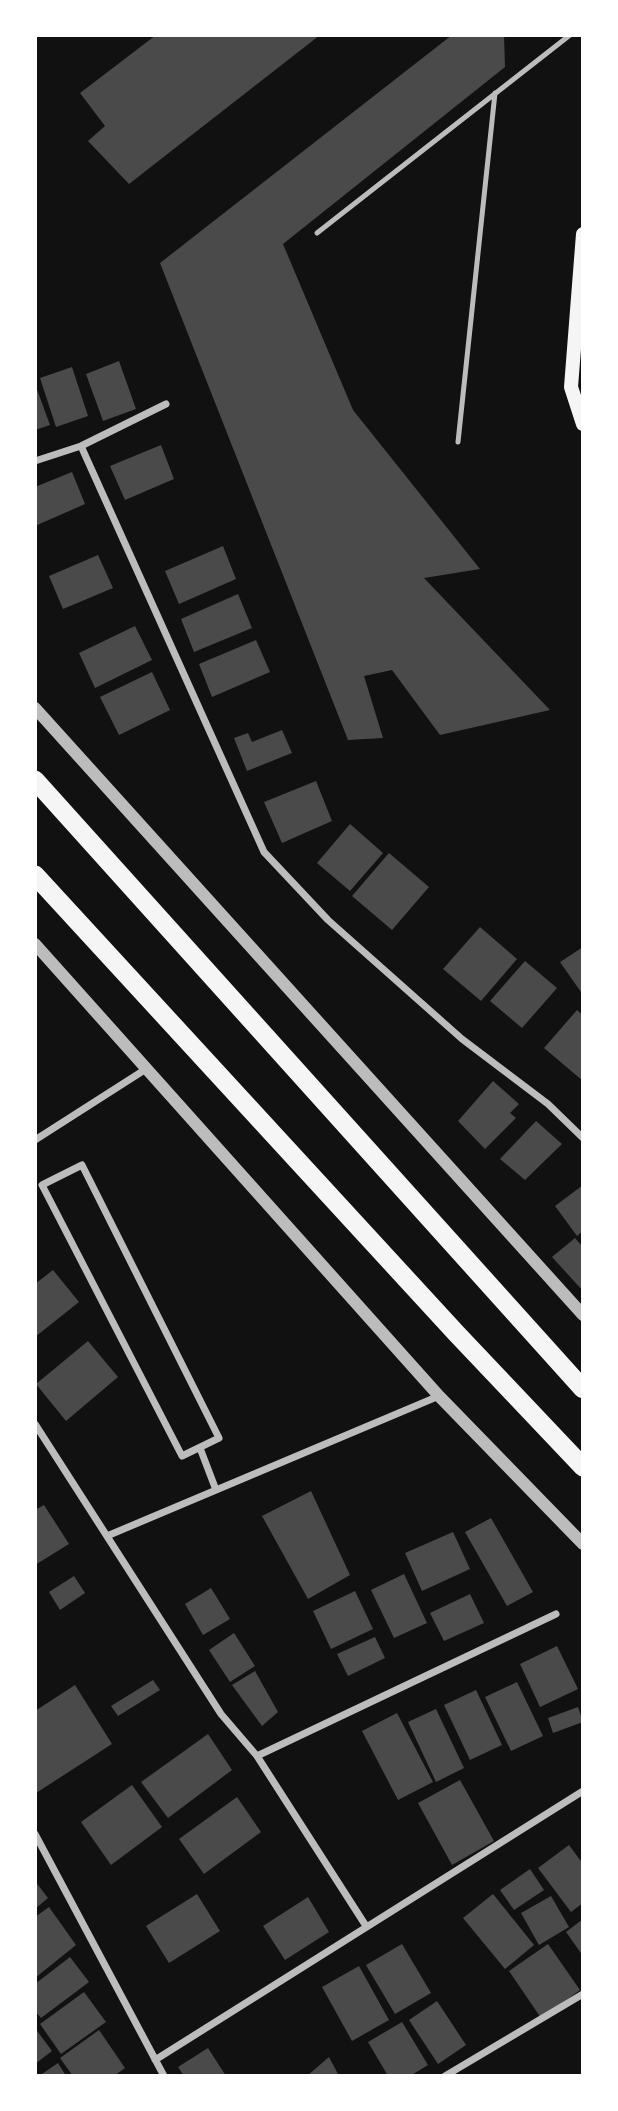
<!DOCTYPE html>
<html>
<head>
<meta charset="utf-8">
<style>
	body { margin:0 }
	#map { position:relative; width:618px; height:2111px; overflow:hidden; background:#111; font-family:"Fira Sans",sans-serif }
	canvas { display:block }
	.frame { position:absolute; inset:0; border:37px solid #fff; pointer-events:none }
</style>
</head>
<body>
<div id="map">
<canvas width="618" height="2111"></canvas>
<div class="frame"></div>
</div>
<script>
const ctx = document.querySelector('canvas').getContext('2d');
ctx.lineJoin = 'round';
function fillPath(path, color) { ctx.fillStyle = color; ctx.fill(path, 'evenodd'); }
const poly = rows => new Path2D(rows.map(r => 'M' + r).join(''));
function strokePath(path, color, width, dash) { ctx.strokeStyle = color; ctx.lineWidth = width; ctx.lineCap = dash ? 'butt' : 'round'; ctx.setLineDash(dash || []); ctx.stroke(path); }
fillPath(poly([
	[156,35,320,35,129,184,88,141,105,126,80,93],
	[452,35,504,35,505,67,283,244,353,410,480,569,424,578,550,710,440,735,392,670,364,676,383,738,348,740,160,263],
	[119,361,136,409,103,421,86,374],
	[72,367,88,416,56,427,40,378],
	[35,384,50,425,35,430],
	[161,445,174,479,125,500,110,466],
	[72,472,85,504,35,526,35,487],
	[223,546,236,579,179,604,165,571],
	[98,555,113,588,63,609,49,576],
	[238,594,252,628,194,652,181,619],
	[135,626,152,660,95,688,79,653],
	[256,640,270,672,212,697,199,664],
	[152,672,170,710,119,735,100,697],
	[282,730,292,753,247,771,234,738,248,733,252,742],
	[316,781,332,821,282,843,264,802],
	[350,824,383,853,350,891,317,863],
	[389,853,429,887,392,930,352,896],
	[480,927,517,959,481,1001,443,969],
	[583,947,583,995,560,962],
	[525,961,557,988,522,1028,490,1001],
	[577,1010,583,1015,583,1081,544,1048],
	[493,1081,519,1104,510,1113,516,1118,485,1149,458,1121],
	[536,1121,562,1144,525,1180,500,1159],
	[583,1185,583,1231,577,1236,555,1206],
	[575,1238,583,1247,583,1291,552,1257],
	[53,1270,79,1302,35,1337,35,1284],
	[88,1341,118,1377,66,1421,36,1384],
	[311,1491,350,1575,308,1599,262,1516],
	[44,1505,69,1544,35,1565,35,1510],
	[491,1518,533,1592,507,1606,465,1532],
	[453,1532,470,1569,422,1591,405,1553],
	[404,1574,427,1623,394,1638,371,1590],
	[74,1576,85,1593,60,1610,49,1592],
	[211,1588,230,1619,203,1635,185,1604],
	[355,1591,373,1629,331,1649,313,1611],
	[470,1594,484,1623,444,1641,430,1613],
	[234,1633,255,1666,230,1682,209,1650],
	[375,1637,385,1658,348,1676,337,1654],
	[557,1646,578,1689,540,1707,520,1664],
	[255,1671,278,1712,262,1726,232,1685],
	[153,1680,160,1690,118,1716,111,1706],
	[517,1682,543,1736,511,1751,485,1697],
	[75,1685,112,1744,36,1793,35,1711],
	[476,1690,502,1745,470,1760,444,1705],
	[578,1707,583,1722,553,1733,548,1718],
	[436,1709,464,1768,436,1782,408,1722],
	[397,1713,433,1782,398,1800,362,1731],
	[208,1734,232,1770,168,1818,141,1782],
	[460,1780,494,1841,452,1865,418,1803],
	[132,1785,162,1827,111,1865,81,1822],
	[237,1797,261,1832,204,1874,179,1839],
	[569,1845,583,1864,583,1903,571,1912,538,1868],
	[530,1869,544,1890,514,1910,500,1890],
	[35,1881,48,1898,35,1909],
	[197,1894,220,1931,169,1963,146,1926],
	[493,1894,534,1945,505,1969,463,1918],
	[551,1896,569,1927,539,1945,521,1913],
	[308,1897,329,1932,285,1960,263,1926],
	[49,1907,76,1945,35,1978,35,1917],
	[583,1919,583,1956,566,1932],
	[402,1944,431,1993,395,2014,366,1965],
	[548,1944,580,1990,541,2018,509,1971],
	[70,1957,89,1982,41,2018,35,2011,35,1984],
	[359,1966,389,2020,352,2041,322,1987],
	[84,1992,106,2022,61,2054,40,2024],
	[437,2001,466,2045,438,2064,409,2020],
	[402,2022,428,2065,410,2076,388,2076,368,2042],
	[35,2028,52,2051,35,2064],
	[99,2030,125,2068,114,2076,73,2076,60,2058],
	[208,2048,226,2076,184,2076,178,2067],
	[329,2057,339,2076,307,2076],
	[58,2063,66,2076,39,2076]
]), '#4a4a4a');
strokePath(poly([
	[317,233,570,35],
	[458,442,495,93]
]), '#bcbcbc', 5);
strokePath(poly([
	[81,446,264,852,328,920,462,1039,548,1104,583,1138],
	[35,461,81,446,166,404],
	[35,1140,146,1069],
	[82,1165,219,1438,182,1456,42,1185,82,1165],
	[35,1424,221,1714,257,1756,366,1926],
	[200,1448,216,1490],
	[107,1536,439,1396],
	[257,1756,556,1614],
	[35,1834,164,2076],
	[155,2060,583,1791],
	[445,2076,583,1994]
]), '#bcbcbc', 7);
strokePath(poly([
	[35,708,583,1315],
	[35,944,439,1396,583,1544]
]), '#bcbcbc', 12);
strokePath(poly([
	[583,234,571,387,583,424]
]), '#f5f5f5', 14);
strokePath(poly([
	[35,780,583,1389],
	[35,875,456,1333,583,1467]
]), '#f5f5f5', 19);
</script>
</body>
</html>
